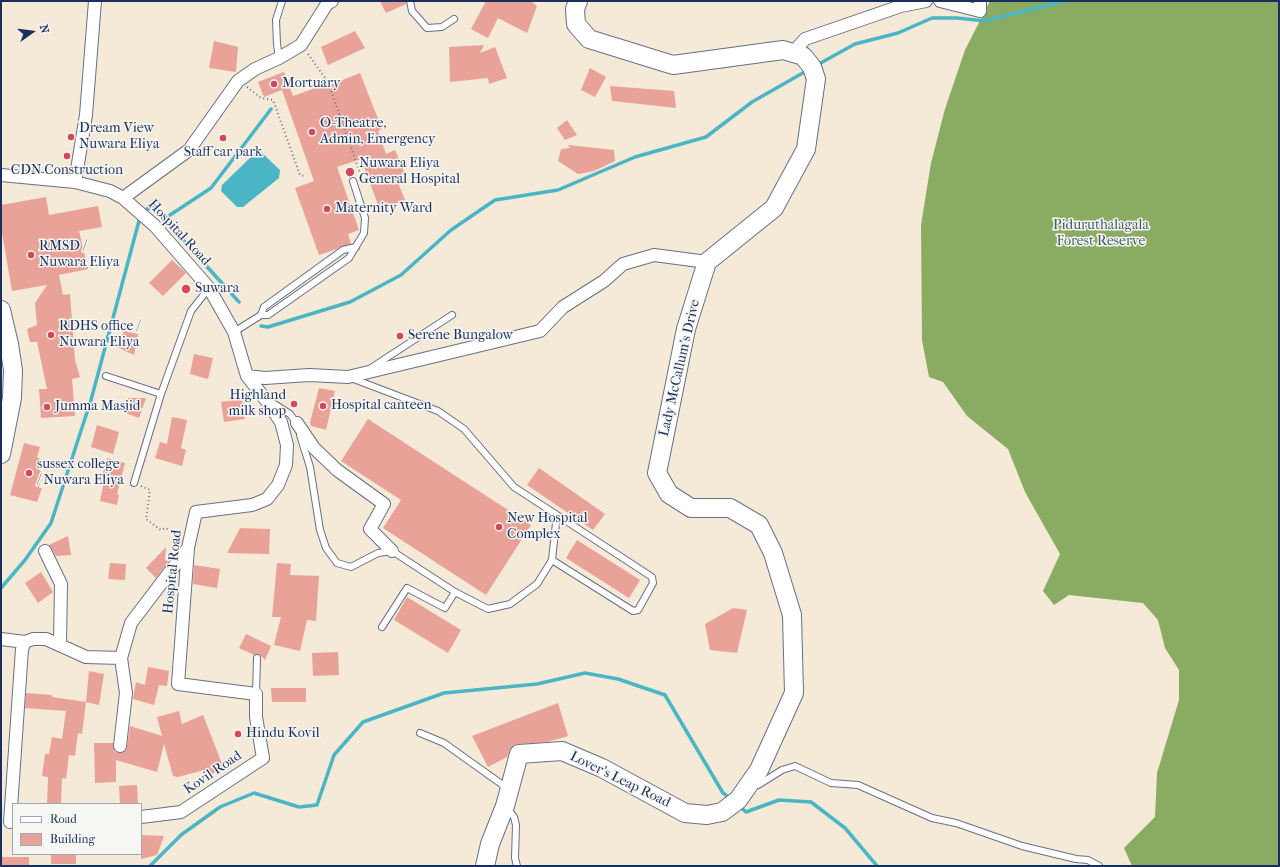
<!DOCTYPE html>
<html>
<head>
<meta charset="utf-8">
<style>
	body { margin:0 }
	#map { position:relative; width:1280px; height:867px; overflow:hidden; background:#f5e9d7; font-family:"IM FELL French Canon",serif }
	canvas { display:block }
	.frame { position:absolute; inset:0; border:2px solid #1b2f5e; pointer-events:none }
	.legend { position:absolute; left:12px; top:803px; width:130px; height:52px; box-sizing:border-box; background:#f6f6f2; border:1px solid #9ea6b7; margin:0; padding:5px 7px; list-style:none; font-size:12px; color:#1b2f5e }
	.legend li { display:flex; align-items:center; gap:8px; height:20px }
	.legend b { width:20px; border:1px solid #9ea6b7 }
	.north { position:absolute; left:12px; top:12px; width:40px; height:40px; -webkit-text-stroke:3px #f6f6f2; paint-order:stroke; rotate:76deg; font-size:11px; font-weight:700; line-height:16px; text-align:center; color:#1b2f5e }
	.north::after { content:''; display:block; margin:auto; width:14px; height:18px; background:#1b2f5e; clip-path:polygon(50% 0,100% 100%,50% 72%,0 100%) }
</style>
</head>
<body>
<div id="map">
<canvas width="1280" height="867"></canvas>
<div class="frame"></div>
<ul class="legend">
<li><b style="height:5px;background:#fff"></b>Road</li>
<li><b style="height:11px;background:#e9a297"></b>Building</li>
</ul>
<div class="north">N</div>
</div>
<script>
const ctx = document.querySelector('canvas').getContext('2d');
ctx.lineJoin = 'round';
function fillPath(path, color) { ctx.fillStyle = color; ctx.fill(path, 'evenodd'); }
const poly = rows => new Path2D(rows.map(r => 'M' + r).join(''));
function strokePath(path, color, width, dash) { ctx.strokeStyle = color; ctx.lineWidth = width; ctx.lineCap = dash ? 'butt' : 'round'; ctx.setLineDash(dash || []); ctx.stroke(path); }
function label(font, color, halo, rows, align = 'center') {
  ctx.font = font + ' "IM FELL French Canon",serif'; ctx.lineWidth = 3; ctx.setLineDash([]); ctx.textBaseline = 'middle'; ctx.strokeStyle = halo; ctx.fillStyle = color; for (const [text, x, y, turn = 0] of rows) {
    ctx.save(); ctx.translate(x, y); ctx.rotate((+turn || 0) * Math.PI / 180); ctx.textAlign = isNaN(turn) ? turn : align; if (halo) ctx.strokeText(text, 0, 0); ctx.fillText(text, 0, 0); ctx.restore();
  }
}
fillPath(poly([
	[990,1,1279,1,1279,866,1132,866,1124,848,1155,817,1157,773,1179,700,1179,670,1165,648,1158,620,1143,603,1069,595,1054,605,1043,591,1060,554,1025,492,1008,449,967,416,943,382,929,377,922,340,921,225,931,163,945,109,965,50]
]), '#89ac62');
fillPath(poly([
	[255,153,262,153,280,170,279,178,243,207,237,207,221,191,222,185]
]), '#4ab6c5');
strokePath(poly([
	[817,65,855,44,898,33,932,18,957,18,985,21,1065,1],
	[164,219,211,188,271,109],
	[261,326,268,327,350,302,401,275,451,230,495,200,558,190,635,157,706,137,752,102,808,70],
	[1,588,25,560,51,523,91,400,139,221,147,209,153,207,239,302],
	[739,806,746,812,779,800,811,802,845,828,877,866],
	[150,866,181,835,220,807,254,793,299,807,317,805,334,755,363,722,444,693,537,684,585,673,618,679,665,695,723,793,730,798]
]), '#4ab6c5', 3.5);
fillPath(poly([
	[380,1,406,1,406,4,386,13],
	[486,1,531,1,537,6,527,33,498,18,488,38,471,29],
	[355,31,365,48,328,65,321,47],
	[214,41,238,47,236,72,209,68],
	[484,45,480,53,495,47,507,78,489,84,488,78,450,82,449,47],
	[590,68,606,77,595,97,581,90],
	[284,72,293,96,324,85,325,87,360,73,382,129,378,131,386,154,395,150,405,174,396,178,405,200,380,210,361,159,337,167,359,230,348,234,351,244,319,255,295,188,314,181,282,90,264,97,258,82],
	[610,86,674,91,676,108,612,101],
	[567,120,577,135,565,140,557,128],
	[568,145,614,150,615,161,594,171,578,174,558,161,561,149,570,148],
	[46,197,49,215,98,206,102,227,79,231,88,269,59,275,63,295,70,294,75,360,80,377,72,379,75,416,41,418,39,389,47,389,37,342,30,342,27,329,37,325,35,303,47,285,12,291,1,227,1,205],
	[172,260,186,273,163,296,149,283],
	[124,331,138,334,134,355,117,347],
	[194,354,213,358,208,379,190,374],
	[319,388,335,391,326,430,311,426,310,422],
	[128,398,146,398,139,418,123,412],
	[242,399,245,419,224,422,221,402],
	[172,417,187,420,181,448,186,450,182,466,155,458,160,442,167,444],
	[368,419,531,525,486,595,383,528,401,500,341,461],
	[97,425,119,432,113,454,91,447],
	[24,443,40,447,37,457,41,460,38,468,42,473,39,488,42,488,37,502,10,495],
	[107,458,125,463,117,494,119,495,117,505,100,501,104,481,101,480],
	[539,468,605,514,593,530,527,485],
	[240,528,270,529,269,554,227,553],
	[68,536,71,555,56,556,49,545],
	[577,540,640,580,629,598,566,558],
	[166,547,165,560,169,561,156,578,146,568],
	[110,563,126,564,125,580,108,579],
	[277,563,291,564,290,575,319,576,316,621,307,620,300,651,274,645,281,617,272,617],
	[194,565,220,569,217,588,193,584],
	[41,572,53,592,38,603,25,583],
	[407,597,461,630,448,653,394,620],
	[733,608,747,610,737,653,710,650,705,624],
	[246,634,271,646,265,660,259,654,254,655,239,648],
	[338,652,339,675,313,676,312,653],
	[148,667,169,671,167,686,159,685,154,705,133,699,136,682,145,685],
	[89,671,104,674,99,705,86,702],
	[271,688,306,688,306,702,272,702],
	[26,693,52,695,52,697,86,702,82,734,78,733,75,756,69,755,66,779,62,778,61,804,47,804,48,777,42,776,45,754,49,754,52,737,62,739,66,711,25,708],
	[558,703,568,736,547,742,518,744,512,746,507,757,488,767,472,736],
	[179,711,182,724,203,715,224,769,206,776,204,770,178,777,173,776,164,744,157,772,116,760,116,782,95,783,94,743,113,743,115,752,123,753,127,747,130,726,162,736,157,717],
	[137,785,138,804,120,804,119,786],
	[141,835,164,836,157,855,141,859],
	[51,854,76,854,76,864,51,864],
	[1,857,29,857,29,866,1,866]
]), '#e9a297');
const service = poly([
	[410,1,412,11,427,28,442,27,454,19],
	[279,58,277,44,276,20,282,1],
	[261,315,264,307,343,250,356,247],
	[234,332,261,315,268,315,349,258,364,233,365,218,353,181],
	[371,368,452,315],
	[106,376,161,394],
	[351,378,438,411,464,429,514,487,652,577,653,583,638,610,633,611,552,560],
	[271,402,290,414,297,424],
	[300,435,310,467,320,530,326,548,337,563,351,567,378,553,392,551,455,592,488,609,510,604,537,584,552,560,556,523,555,514],
	[134,483,161,394,191,311,209,288],
	[382,627,407,588,445,608,455,592],
	[256,694,257,658],
	[420,733,444,743,507,788],
	[753,784,758,785,782,770,795,766,831,783,858,785,932,818,956,823,1022,846,1076,859,1088,860,1099,866],
	[507,808,514,817,516,825,515,858,517,866]
]);
const minor = poly([
	[940,1,980,11,980,1],
	[793,53,805,39,901,6,926,1],
	[1,175,75,182,110,191,123,198,155,226,209,288,234,332,247,376,266,400,281,422,287,445,286,465,278,485,267,499,252,505,196,512,188,548,178,684,256,694,256,717,263,758,181,812,141,817],
	[75,182,86,115,95,1],
	[123,198,189,150,238,81,255,69,279,58,301,45,327,4,332,1],
	[247,376,265,378,309,375,348,377,540,331,563,307,604,281,623,264,654,255,707,262],
	[297,423,314,448,337,470,384,504,370,529,392,551],
	[45,551,61,584,60,645],
	[1,639,25,642],
	[120,746,126,693,121,658],
	[10,822,22,649,25,642,33,639,46,639,86,657,121,658,131,623,188,548]
]);
const primary = poly([
	[1,310,9,344,13,370,12,398,1,454],
	[485,866,490,844,505,806,519,754,562,751,602,768,685,813,707,815,722,812,738,800,759,770,794,693,792,615,773,553,759,525,730,508,691,508,669,494,657,473,686,329,707,262,774,208,806,149,816,79,812,67,803,56,783,50,673,65,589,39,576,24,575,9,578,1]
]);
strokePath(service, '#677088', 8);
strokePath(minor, '#677088', 14);
strokePath(primary, '#677088', 20);
strokePath(poly([
	[308,54,328,82,362,179,360,180],
	[247,87,261,98,273,100,300,175,305,176],
	[141,486,150,490,146,519,161,530,165,528,180,535]
]), '#677088', 2, [1, 3]);
strokePath(service, '#fff', 6);
strokePath(minor, '#fff', 12);
strokePath(primary, '#fff', 18);
for (const [x, y, r, color] of [
	[274,84,4,"#d1495b"],
	[312,132,4,"#d1495b"],
	[71,137,4,"#d1495b"],
	[223,138,4,"#d1495b"],
	[67,156,4,"#d1495b"],
	[350,172,5,"#d1495b"],
	[327,209,4,"#d1495b"],
	[31,255,4,"#d1495b"],
	[186,289,5,"#d1495b"],
	[51,335,4,"#d1495b"],
	[400,336,4,"#d1495b"],
	[294,404,4,"#d1495b"],
	[323,406,4,"#d1495b"],
	[47,407,4,"#d1495b"],
	[29,473,4,"#d1495b"],
	[499,527,4,"#d1495b"],
	[238,734,4,"#d1495b"]
]) { const dot = new Path2D(); dot.arc(x, y, r, 0, 2 * Math.PI); ctx.fillStyle = color; ctx.fill(dot); strokePath(dot, '#f6f6f2', 1.5); }
label('14px', '#1b2f5e', '#f6f6f2', [
	["Mortuary",282,84],
	["O-Theatre,",320,124],
	["Admin, Emergency",320,140],
	["Dream View",79,129],
	["Nuwara Eliya",79,145],
	["Staff car park",223,153,"center"],
	["Nuwara Eliya",359,164],
	["General Hospital",359,180],
	["CDN Construction",67,171,"center"],
	["Maternity Ward",335,209],
	["RMSD /",39,247],
	["Nuwara Eliya",39,263],
	["Suwara",195,289],
	["RDHS office /",59,327],
	["Nuwara Eliya",59,343],
	["Serene Bungalow",408,336],
	["Highland",286,396,"right"],
	["milk shop",286,412,"right"],
	["Hospital canteen",331,406],
	["Jumma Masjid",55,407],
	["sussex college",37,465],
	["/ Nuwara Eliya",37,481],
	["New Hospital",507,519],
	["Complex",507,535],
	["Hindu Kovil",246,734]
], 'left');
label('14px', '#3f5562', '#f6f6f2', [
	["Piduruthalagala",1101,226],
	["Forest Reserve",1101,242]
]);
label('14px', '#1b2f5e', '#f6f6f2', [
	["Hospital Road",179,233,47],
	["Lady McCallum's Drive",680,368,-77],
	["Hospital Road",173,572,-84],
	["Kovil Road",213,773,-34],
	["Lover's Leap Road",620,780,26]
]);
</script>
</body>
</html>
